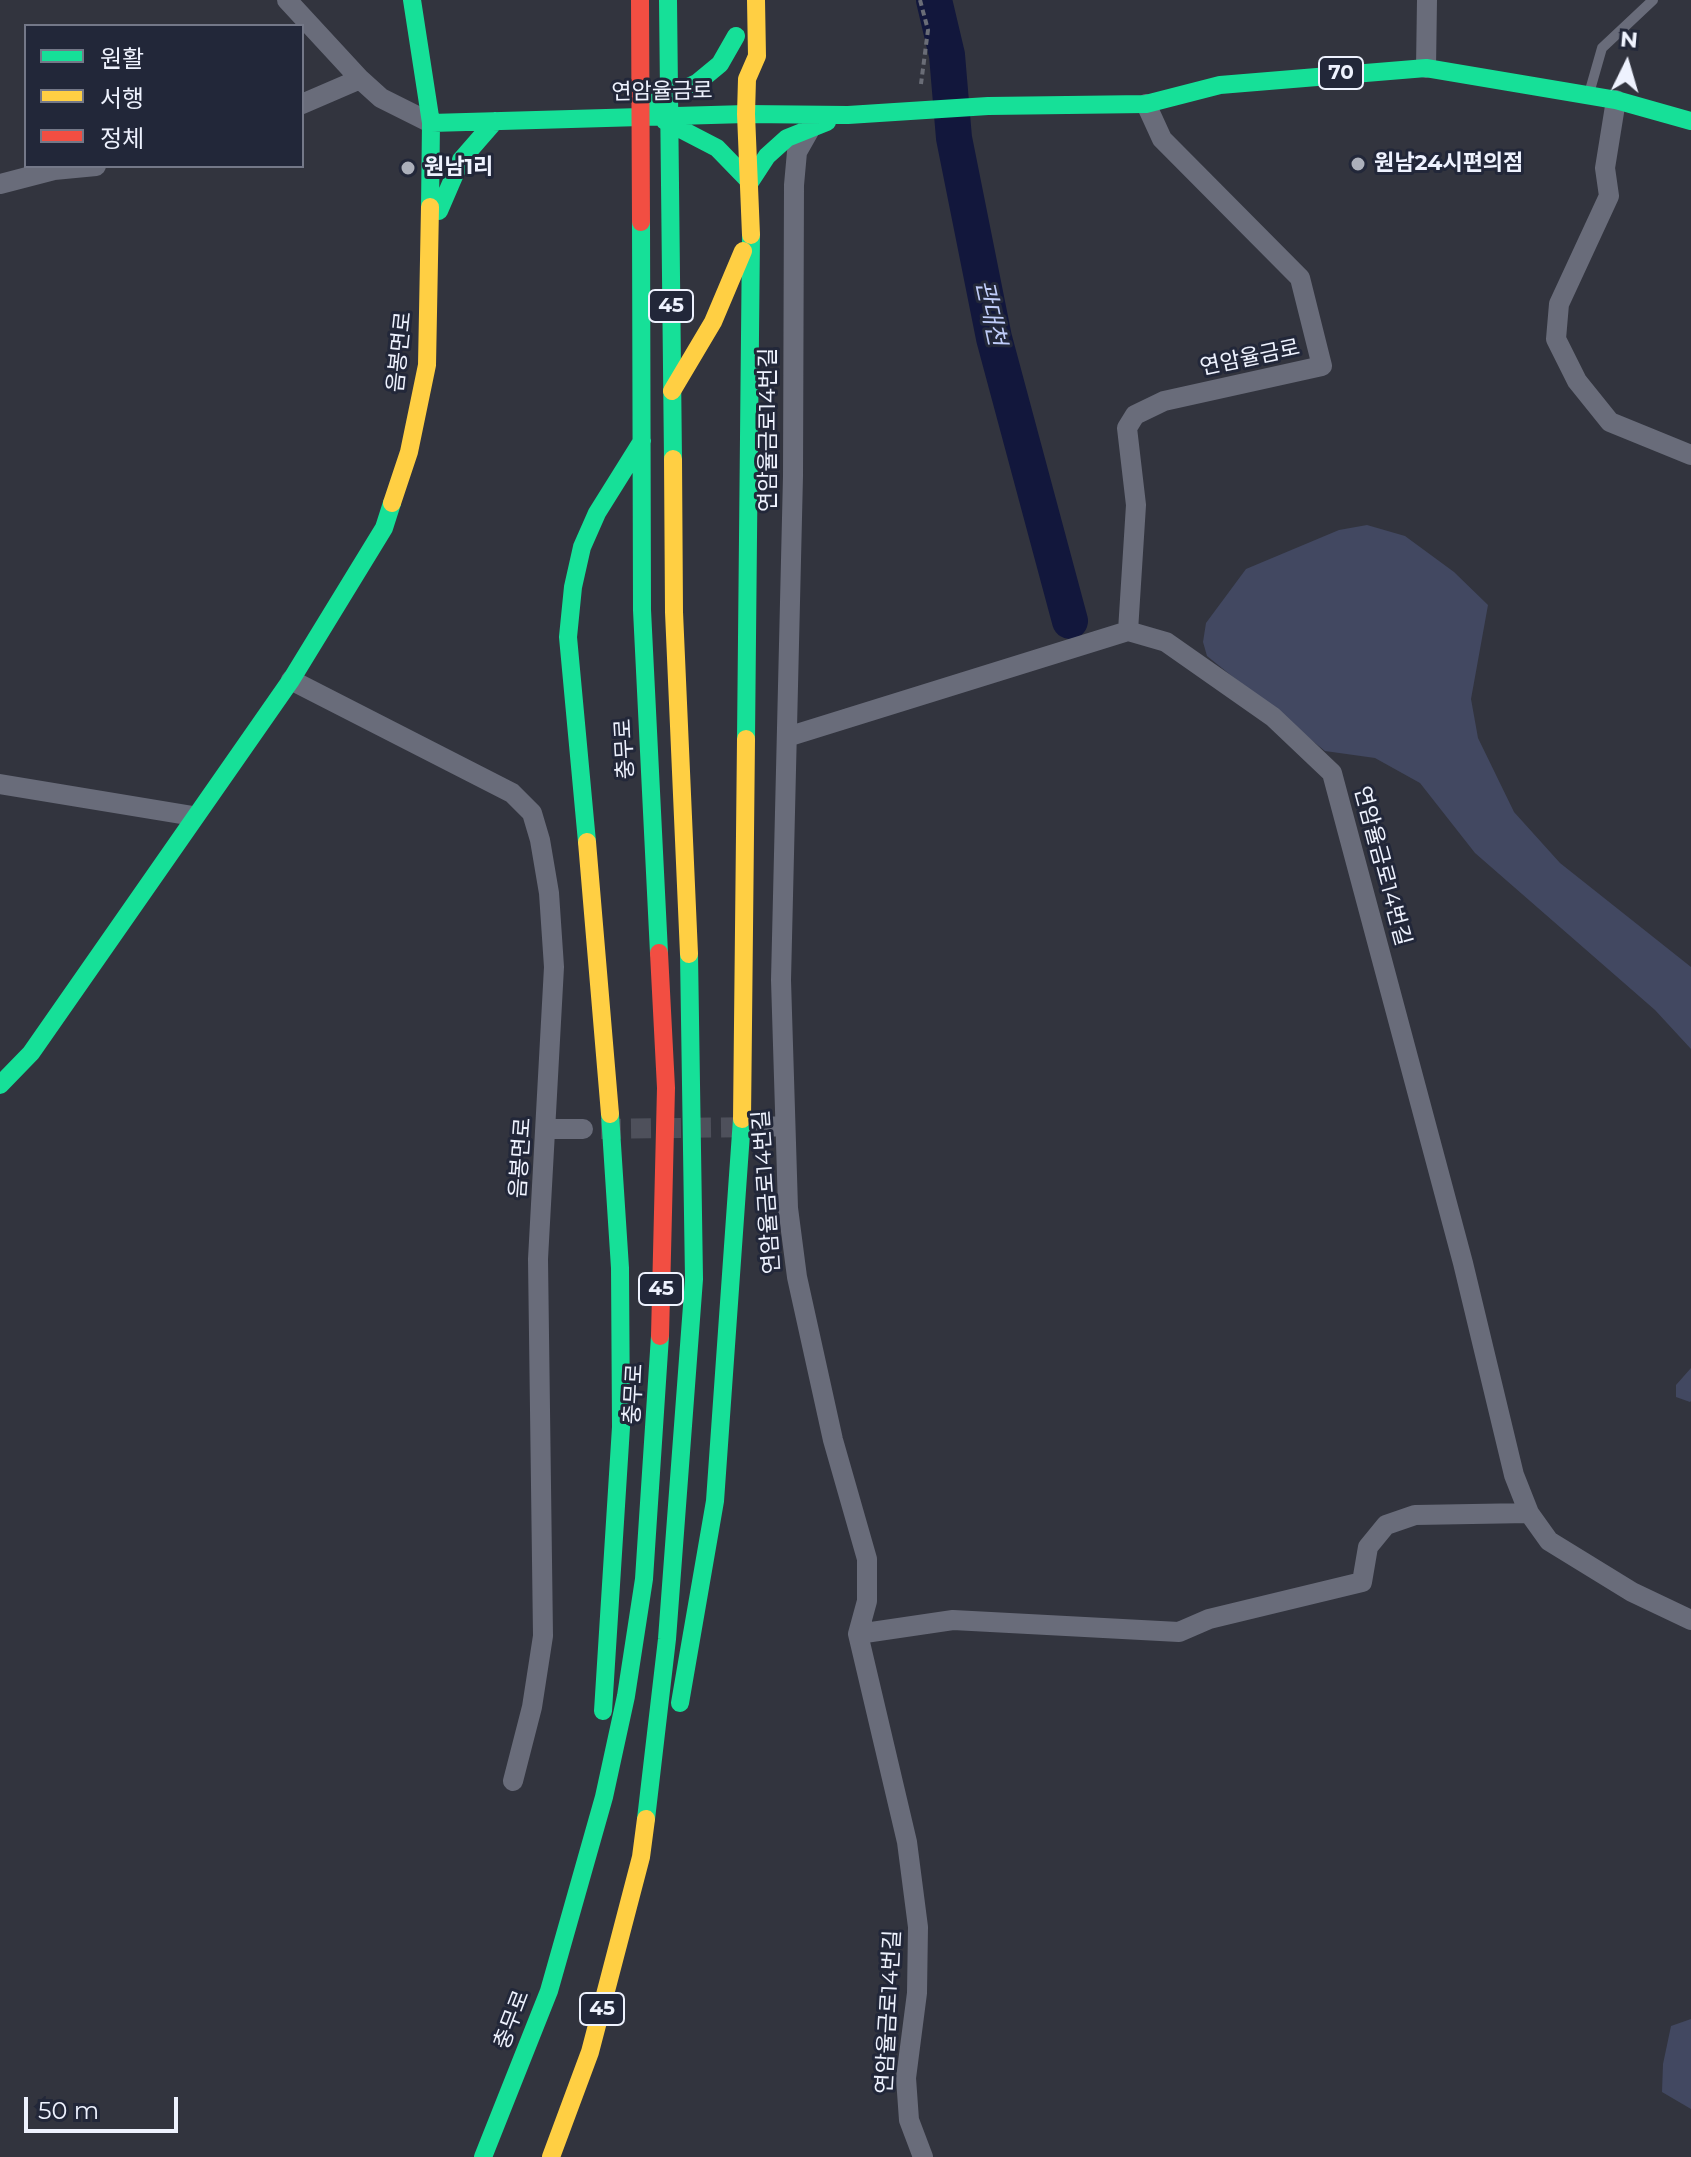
<!DOCTYPE html>
<html>
<head>
<meta charset="utf-8">
<style>
	body { margin:0 }
	#map { position:relative; width:1691px; height:2157px; overflow:hidden; background:#32343e; font-family:Montserrat,"Noto Sans KR",sans-serif }
	canvas { display:block }
	.legend { position:absolute; left:24px; top:24px; width:280px; height:144px; box-sizing:border-box; background:#222739; border:2px solid #747888; margin:0; padding:10px 14px; list-style:none; font-size:24px; color:#eef2fe }
	.legend li { display:flex; align-items:center; gap:16px; height:40px }
	.legend b { width:40px; border:2px solid #747888 }
	.north { position:absolute; left:1587px; top:24px; width:80px; height:80px; -webkit-text-stroke:6px #222739; paint-order:stroke; rotate:5deg; font-size:22px; font-weight:700; line-height:32px; text-align:center; color:#eef2fe }
	.north::after { content:''; display:block; margin:auto; width:28px; height:36px; background:#eef2fe; clip-path:polygon(50% 0,100% 100%,50% 72%,0 100%) }
	.scale { position:absolute; left:24px; top:2097px; width:154px; height:36px; box-sizing:border-box; border:4px solid #eef2fe; border-top:0; padding-left:10px; font-size:24px; line-height:28px; white-space:nowrap; color:#eef2fe; -webkit-text-stroke:6px #222739; paint-order:stroke }
</style>
</head>
<body>
<div id="map">
<canvas width="1691" height="2157"></canvas>
<ul class="legend">
<li><b style="height:10px;background:#16e098"></b>원활</li>
<li><b style="height:10px;background:#ffcf43"></b>서행</li>
<li><b style="height:10px;background:#f24e42"></b>정체</li>
</ul>
<div class="north">N</div>
<div class="scale">50 m</div>
</div>
<script>
const ctx = document.querySelector('canvas').getContext('2d');
ctx.lineJoin = 'round';
function fillPath(path, color) { ctx.fillStyle = color; ctx.fill(path, 'evenodd'); }
const poly = rows => new Path2D(rows.map(r => 'M' + r).join(''));
function strokePath(path, color, width, dash) { ctx.strokeStyle = color; ctx.lineWidth = width; ctx.lineCap = dash ? 'butt' : 'round'; ctx.setLineDash(dash || []); ctx.stroke(path); }
function label(font, color, halo, rows, align = 'center') {
  ctx.font = font + ' Montserrat,"Noto Sans KR",sans-serif'; ctx.lineWidth = 6; ctx.setLineDash([]); ctx.textBaseline = 'middle'; ctx.strokeStyle = halo; ctx.fillStyle = color; for (const [text, x, y, turn = 0] of rows) {
    ctx.save(); ctx.translate(x, y); ctx.rotate((+turn || 0) * Math.PI / 180); ctx.textAlign = isNaN(turn) ? turn : align; if (halo) ctx.strokeText(text, 0, 0); ctx.fillText(text, 0, 0); ctx.restore();
  }
}
fillPath(poly([
	[1367,525,1405,536,1454,572,1488,605,1471,699,1478,738,1514,812,1560,863,1691,967,1691,1049,1655,1010,1475,853,1420,783,1375,758,1325,751,1207,656,1203,642,1206,623,1246,569,1339,530],
	[1691,1368,1691,1401,1690,1402,1676,1397,1676,1385],
	[1691,2019,1691,2109,1662,2092,1663,2064,1671,2026]
]), '#424861');
strokePath(poly([
	[934,0,947,55,954,138,994,338,1070,621]
]), '#12173c', 36);
strokePath(poly([
	[601,1129,753,1127]
]), '#4e505b', 20, [20, 10]);
strokePath(poly([
	[920,0,928,30,921,84]
]), '#6a6d77', 4, [6, 4]);
strokePath(poly([
	[1590,90,1602,48,1653,0]
]), '#696c7a', 10);
strokePath(poly([
	[287,0,360,79],
	[1426,68,1427,0],
	[1616,100,1605,168,1609,196,1559,304,1556,339,1577,381,1610,422,1691,455],
	[302,104,360,79,381,98,431,123],
	[810,129,797,152,794,185,793,476,781,980,788,1208,797,1277,833,1440,867,1559,867,1601,858,1634,907,1842,918,1927,917,1993,906,2078,909,2120,923,2157],
	[0,184,54,170,96,166],
	[1128,631,1136,505,1127,428,1135,415,1164,401,1322,366,1300,278,1162,139,1146,104],
	[291,680,512,793,532,813,540,840,549,893,554,967,538,1259,543,1636,532,1707,513,1781],
	[787,737,1128,631,1166,642,1273,717,1332,773,1463,1263,1514,1475,1529,1513,1549,1541,1632,1592,1691,1620],
	[0,784,193,816],
	[753,1127,785,1126],
	[547,1129,583,1129],
	[858,1634,953,1620,1179,1632,1209,1619,1362,1582,1368,1547,1386,1525,1415,1515,1529,1513]
]), '#696c7a', 20);
strokePath(poly([
	[412,0,431,123,430,207],
	[668,0,673,459],
	[649,105,697,83,720,64,736,36],
	[746,114,848,115,988,106,1146,104,1220,85,1426,68,1616,100,1691,121],
	[665,121,717,148,750,182],
	[431,123,746,114],
	[750,182,767,156,787,138,827,122],
	[439,211,461,160,495,121],
	[641,222,642,610,659,953],
	[746,739,751,235],
	[587,842,568,637,573,587,582,547,597,513,642,441],
	[0,1085,31,1053,291,680,384,528,392,503],
	[680,1703,715,1501,742,1119],
	[603,1711,621,1427,620,1268,610,1114],
	[646,1819,667,1639,694,1279,689,954],
	[483,2157,549,1991,604,1797,626,1696,644,1579,660,1336]
]), '#16e098', 18);
strokePath(poly([
	[751,235,746,114,747,79,757,56,756,0],
	[672,391,713,322,743,251],
	[673,459,674,612,689,954],
	[392,503,409,452,427,365,430,207],
	[587,842,610,1114],
	[742,1119,746,739],
	[551,2157,590,2052,641,1857,646,1819]
]), '#ffcf43', 18);
strokePath(poly([
	[640,0,641,222],
	[659,953,666,1088,660,1336]
]), '#f24e42', 18);
for (const [x, y, r, color] of [
	[1358,164,8,"#acb0bb"],
	[408,168,8,"#acb0bb"]
]) { const dot = new Path2D(); dot.arc(x, y, r, 0, 2 * Math.PI); ctx.fillStyle = color; ctx.fill(dot); strokePath(dot, '#222739', 3); }
for (const [x, y, w] of [
	[1341,73,44],
	[671,306,44],
	[661,1289,44],
	[602,2009,44]
]) { const box = new Path2D(); box.roundRect(x - w / 2, y - 16, w, 32, 6); ctx.fillStyle = '#222739'; ctx.fill(box); strokePath(box, '#eef2fe', 2); }
label('bold 20px', '#eef2fe', null, [
	["70",1341,73],
	["45",671,306],
	["45",661,1289],
	["45",602,2009]
]);
label('22px', '#eef2fe', '#222739', [
	["연암율금로",662,92,-1],
	["음봉면로",400,352,-84],
	["연암율금로",1250,358,-12],
	["연암율금로14번길",769,430,-90],
	["충무로",625,749,-93],
	["연암율금로14번길",1382,866,75],
	["음봉면로",521,1158,-86],
	["연암율금로14번길",767,1192,-94],
	["충무로",634,1394,-87],
	["연암율금로14번길",889,2012,-87],
	["충무로",512,2020,-69]
]);
label('bold 22px', '#eef2fe', '#222739', [
	["원남24시편의점",1374,164],
	["원남1리",424,168]
], 'left');
label('italic 24px', '#bfccf8', '#222739', [
	["관대천",990,313,78]
]);
</script>
</body>
</html>
